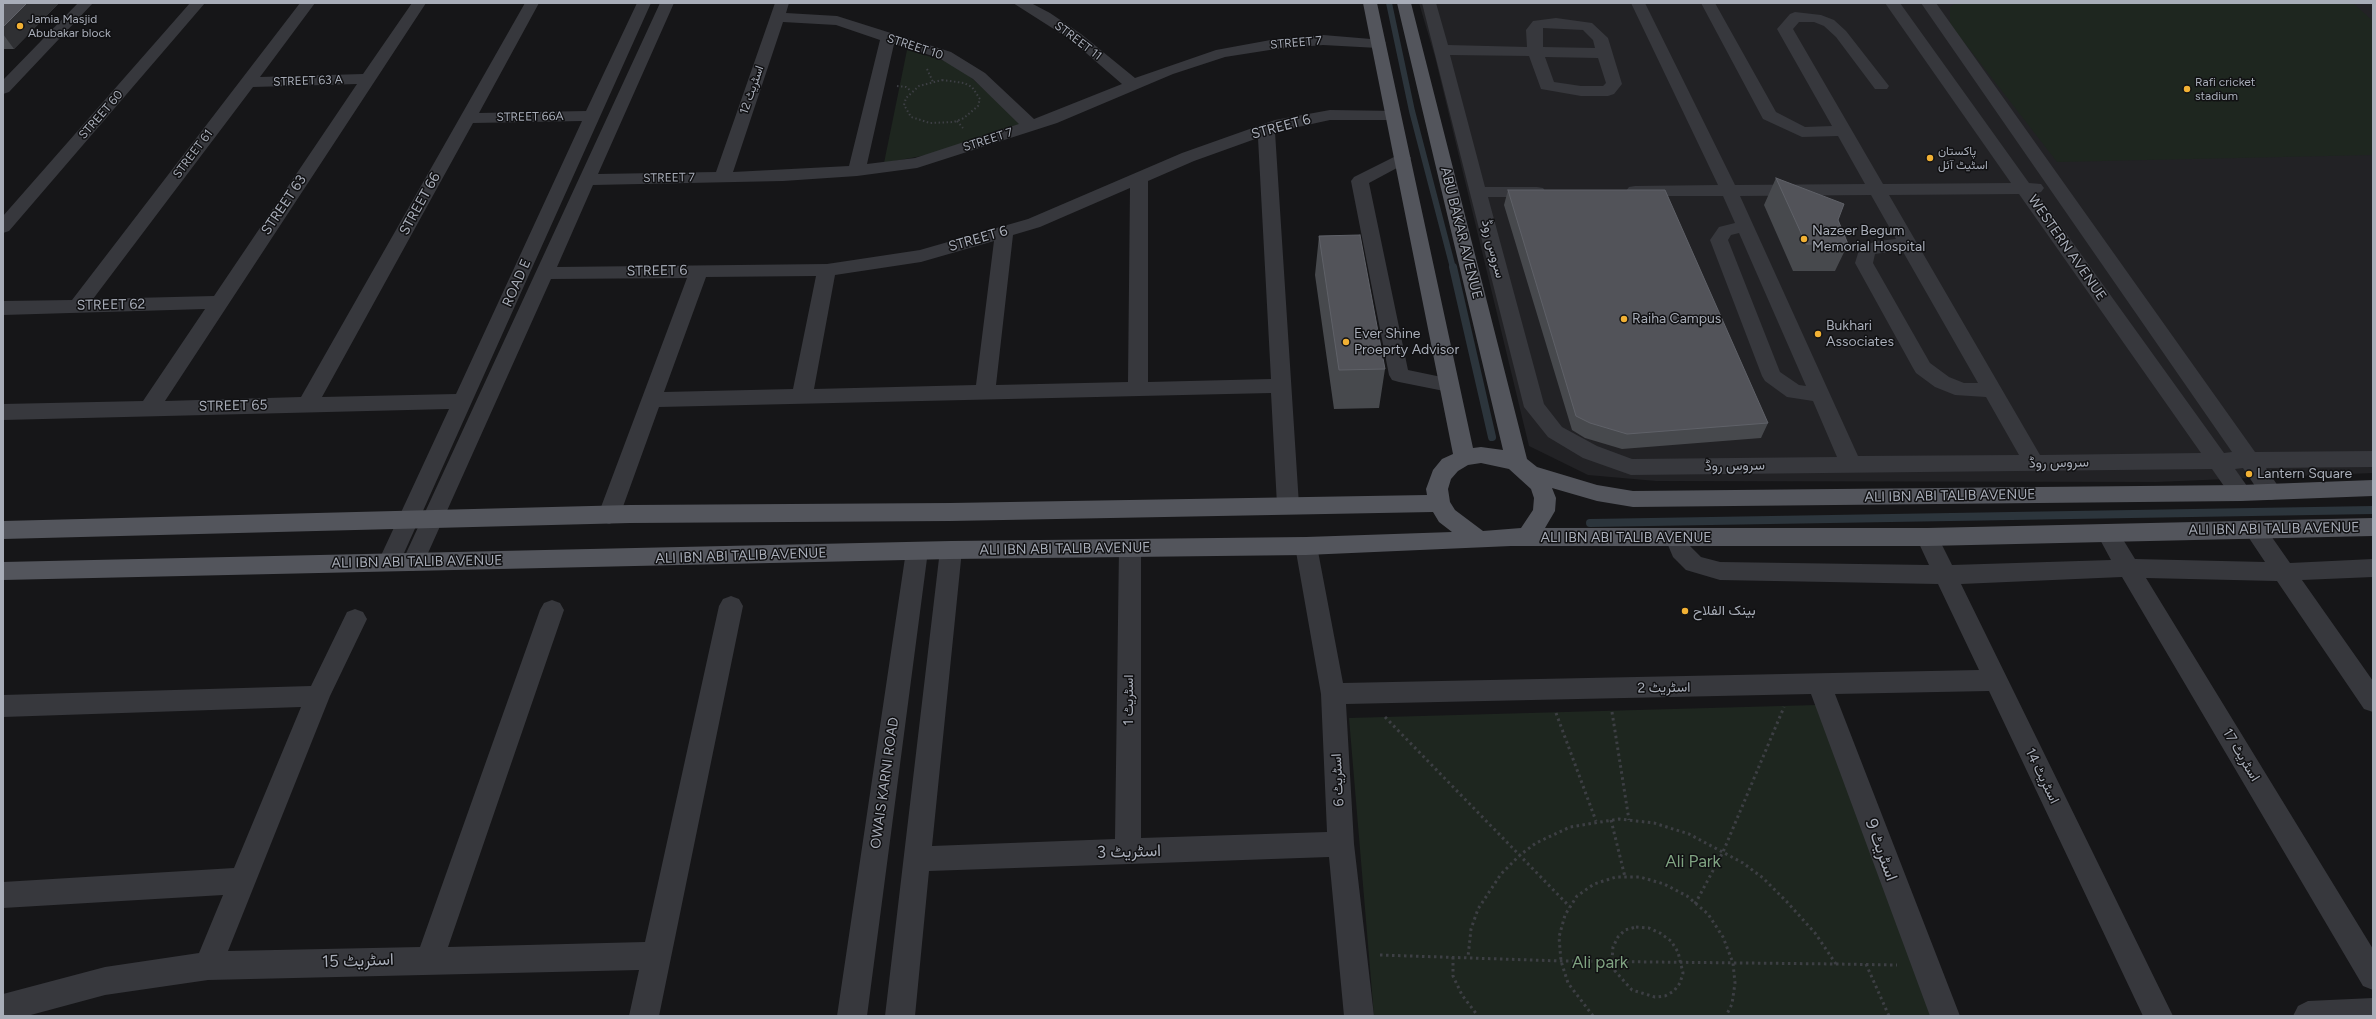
<!DOCTYPE html>
<html>
<head>
<meta charset="utf-8">
<style>
	body { margin:0 }
	#map { position:relative; width:2376px; height:1019px; overflow:hidden; background:#161618; font-family:Figtree,sans-serif }
	canvas { display:block }
	.frame { position:absolute; inset:0; border:4px solid #a8adb8; pointer-events:none }
</style>
</head>
<body>
<div id="map">
<canvas width="2376" height="1019"></canvas>
<div class="frame"></div>
</div>
<script>
const ctx = document.querySelector('canvas').getContext('2d');
ctx.lineJoin = 'round';
function fillPath(path, color) { ctx.fillStyle = color; ctx.fill(path, 'evenodd'); }
const poly = rows => new Path2D(rows.map(r => 'M' + r).join(''));
function strokePath(path, color, width, dash) { ctx.strokeStyle = color; ctx.lineWidth = width; ctx.lineCap = dash ? 'butt' : 'round'; ctx.setLineDash(dash || []); ctx.stroke(path); }
function label(font, color, halo, rows, align = 'center') {
  ctx.font = font + ' Figtree,Vazirmatn,sans-serif'; ctx.lineWidth = 3; ctx.setLineDash([]); ctx.textBaseline = 'middle'; ctx.strokeStyle = halo; ctx.fillStyle = color; for (const [text, x, y, turn = 0] of rows) {
    ctx.save(); ctx.translate(x, y); ctx.rotate((+turn || 0) * Math.PI / 180); ctx.textAlign = isNaN(turn) ? turn : align; if (halo) ctx.strokeText(text, 0, 0); ctx.fillText(text, 0, 0); ctx.restore();
  }
}
fillPath(poly([
	[1419,3,2373,3,2373,473,2156,482,1656,481,1588,475,1529,446,1435,57]
]), '#222225');
fillPath(poly([
	[1956,3,2353,3,2373,21,2373,155,2057,162,1950,24,1950,7],
	[907,50,945,61,966,73,1022,124,932,154,884,163],
	[1817,705,1936,1016,1374,1016,1349,718]
]), '#1e261f');
strokePath(poly([
	[1389,3,1412,111,1453,268]
]), '#2c353c', 6);
strokePath(poly([
	[1453,267,1492,437],
	[1590,523,2373,510]
]), '#2c353c', 8);
strokePath(poly([
	[927,69,933,82],
	[942,80,964,83,972,87,980,99,978,106,964,118,954,122,930,123,911,117,904,105,906,98,919,86,942,80],
	[897,86,906,87,911,91],
	[957,121,963,128]
]), '#3d3f44', 2, [1.5, 2.5]);
strokePath(poly([
	[1612,712,1629,820],
	[1556,713,1596,821],
	[1385,717,1570,907],
	[1611,820,1625,877],
	[1695,904,1723,852,1784,707],
	[1636,927,1649,928,1660,933,1671,941,1678,952,1683,973,1680,983,1674,991,1665,996,1655,997,1632,990,1615,971,1612,960,1613,947,1618,937,1625,930,1636,927],
	[1380,955,1561,961,1836,964,1815,933,1787,902,1763,878,1743,863,1689,834,1654,823,1619,819,1570,827,1536,843,1520,855,1501,874,1478,909,1471,929,1468,957],
	[1453,957,1453,976,1462,995,1478,1016],
	[1836,964,1897,965],
	[1866,964,1889,1016],
	[1593,1016,1568,983,1561,961,1559,937,1565,915,1577,896,1594,884,1616,877,1640,877,1664,884,1687,896,1708,914,1723,937,1733,963,1735,983,1732,1004,1726,1016]
]), '#3d3f44', 3, [2.5, 3.5]);
fillPath(poly([
	[78,3,93,3,9,92,3,94,3,80,78,3],
	[190,3,205,3,9,231,3,233,3,216,190,3],
	[300,3,315,3,260,77,363,74,412,3,426,3,165,401,301,397,525,3,539,3,479,113,586,111,637,3,651,3,400,562,397,568,389,571,381,568,378,562,449,409,3,420,3,404,143,401,205,309,3,315,3,301,72,300,300,3],
	[357,84,214,296,93,299,253,87,357,84],
	[582,121,456,394,322,397,473,123,582,121],
	[660,3,674,3,598,174,716,172,775,3,789,3,786,13,837,16,951,52,985,73,1034,119,1122,84,1071,40,1013,3,1031,3,1050,13,1081,34,1135,78,1216,50,1276,39,1323,35,1383,40,1386,43,1378,48,1323,45,1276,49,1225,57,1173,74,1057,123,917,168,857,176,783,181,593,185,557,267,827,264,920,250,1028,219,1182,153,1275,120,1330,110,1399,111,1401,115,1399,119,1393,120,1330,120,1275,132,1299,505,1296,511,1288,514,1280,511,1277,505,1271,393,659,407,620,515,617,521,609,524,601,521,598,515,687,278,551,279,424,562,421,568,413,571,405,568,402,562,660,3],
	[783,22,836,25,880,40,849,166,733,172,783,22],
	[894,44,939,58,973,79,1019,124,915,158,867,164,894,44],
	[1258,138,1271,379,1148,382,1148,181,1194,161,1258,138],
	[1130,188,1128,382,996,385,1013,235,1040,227,1130,188],
	[994,241,976,385,814,389,835,275,921,262,994,241],
	[816,276,793,389,664,392,706,277,816,276],
	[1422,3,1436,3,1448,45,1527,47,1526,30,1533,21,1556,18,1592,23,1608,38,1622,84,1614,94,1608,96,1581,96,1541,89,1529,56,1450,55,1485,187,1537,187,1543,188,1546,192,1543,196,1537,197,1488,197,1544,404,1562,427,1597,446,1632,459,1837,457,1813,401,1787,397,1765,381,1762,376,1710,240,1719,227,1735,223,1723,196,1635,196,1629,195,1626,191,1629,187,1635,186,1718,185,1631,3,1645,3,1735,185,1865,184,1838,136,1802,137,1763,119,1701,3,1715,3,1776,112,1805,127,1832,126,1777,29,1790,14,1795,12,1821,15,1834,20,1846,31,1889,86,1887,89,1875,89,1836,37,1824,26,1814,22,1799,22,1793,29,1883,184,2011,183,1885,3,1900,3,2029,183,2041,184,2044,188,2041,192,2037,193,2224,453,2232,452,1921,3,1936,3,2255,452,2373,451,2373,467,2266,468,2282,492,2279,498,2271,500,2263,498,2243,468,2235,469,2252,493,2249,499,2241,501,2233,499,2212,469,1631,475,1583,458,1548,437,1524,407,1422,3],
	[1543,28,1583,30,1593,40,1595,48,1543,47,1543,28],
	[1545,57,1598,58,1606,83,1603,86,1581,86,1554,82,1545,57],
	[2019,194,2201,453,2040,455,1889,195,2019,194],
	[1871,195,1896,239,1877,241,1860,247,1855,263,1913,368,1916,373,1935,387,1955,395,1986,397,2019,455,1858,456,1740,196,1871,195],
	[1739,233,1806,386,1799,385,1780,372,1728,240,1731,235,1739,233],
	[1902,250,1978,383,1964,383,1949,377,1930,363,1873,263,1875,254,1902,250],
	[1402,153,1408,154,1411,158,1408,162,1369,183,1408,370,1456,380,1459,385,1456,390,1449,392,1399,382,1392,380,1389,375,1351,181,1354,177,1402,153],
	[2254,520,2262,523,2290,563,2373,559,2373,577,2302,580,2373,681,2373,712,2364,709,2277,581,2146,578,2373,949,2373,990,2363,986,2122,577,1961,584,2173,1016,2143,1016,1989,691,1835,694,1960,1016,1930,1016,1811,694,1346,704,1354,844,1374,1016,1344,1016,1329,857,929,871,915,1016,885,1016,940,550,943,544,951,541,959,544,962,550,932,846,1115,839,1119,548,1122,542,1130,539,1138,542,1141,548,1141,838,1327,832,1321,694,1295,546,1298,540,1306,537,1314,540,1317,546,1343,683,1979,670,1938,584,1720,580,1686,570,1673,557,1665,538,1668,532,1676,529,1684,532,1690,546,1701,557,1720,562,1929,565,1916,537,1919,531,1927,528,1935,531,1952,565,2111,560,2097,534,2100,528,2108,525,2116,528,2135,559,2265,562,2243,529,2246,523,2254,520],
	[917,542,925,545,928,551,867,1016,837,1016,906,551,909,545,917,542],
	[731,596,739,599,743,606,659,1016,629,1016,639,970,208,980,105,995,27,1016,3,1016,3,994,105,967,199,953,223,895,3,908,3,882,234,868,301,707,3,717,3,695,311,686,347,612,355,609,363,612,367,619,330,696,228,951,420,947,540,610,544,603,552,600,560,603,564,610,448,947,645,942,719,606,723,599,731,596],
	[2373,998,2373,1016,2293,1016,2298,1006,2308,1001,2373,998]
]), '#37383d');
fillPath(poly([
	[1363,3,1377,3,1473,448,1481,447,1503,450,1397,3,1411,3,1527,459,1537,467,1597,485,1633,491,2241,485,2373,480,2373,496,2241,501,1633,507,1597,501,1552,488,1556,498,1555,511,1545,528,1927,528,2373,518,2373,536,1927,546,1511,546,1306,555,951,559,3,580,3,562,951,541,1306,537,1452,532,1439,522,1433,512,950,521,630,523,3,539,3,521,630,505,950,503,1427,495,1426,489,1433,470,1442,459,1453,454,1363,3],
	[1481,463,1509,469,1531,489,1534,498,1533,510,1521,528,1483,531,1455,510,1450,502,1448,489,1451,479,1458,471,1468,465,1481,463]
]), '#53555c');
fillPath(poly([
	[3,3,59,3,14,49,3,49],
	[1776,178,1838,220,1848,244,1835,271,1793,271,1764,205],
	[1508,190,1768,423,1761,438,1622,449,1585,438,1572,430,1504,205],
	[1319,236,1385,369,1379,408,1334,409,1315,275]
]), '#47494d');
fillPath(poly([
	[27,3,59,3,14,49,3,34,3,27]
]), '#2f3033');
const building = poly([
	[3,3,27,3,3,27,3,3],
	[1776,178,1844,204,1838,220,1848,244,1806,244,1776,178],
	[1508,190,1665,190,1768,423,1627,434,1590,423,1576,416,1508,190],
	[1360,235,1385,369,1339,370,1319,236,1360,235]
]);
fillPath(building, '#525359');
strokePath(building, '#5f6168', 1);
for (const [x, y, r, color] of [
	[20,26,4,"#f2b134"],
	[2187,89,4,"#f2b134"],
	[1930,158,4,"#f2b134"],
	[1804,239,4,"#f2b134"],
	[1624,319,4,"#f2b134"],
	[1818,334,4,"#f2b134"],
	[1346,342,4,"#f2b134"],
	[2249,474,4,"#f2b134"],
	[1685,611,4,"#f2b134"]
]) { const dot = new Path2D(); dot.arc(x, y, r, 0, 2 * Math.PI); ctx.fillStyle = color; ctx.fill(dot); strokePath(dot, '#111113', 1.5); }
label('12px', '#a8adb8', '#111113', [
	["Jamia Masjid",28,19],
	["Abubakar block",28,33],
	["Rafi cricket",2195,82],
	["stadium",2195,96],
	["پاکستان",1938,151],
	["اسٹیٹ آئل",1938,165]
], 'left');
label('12px', '#a8adb8', '#111113', [
	["STREET 11",1078,41,37],
	["STREET 7",1296,43,-5],
	["STREET 10",915,47,18],
	["STREET 63 A",308,81,-2],
	["اسٹریٹ 12",752,90,-71],
	["STREET 60",101,115,-49],
	["STREET 66A",530,117,-1],
	["STREET 7",988,140,-18],
	["STREET 61",193,154,-53],
	["STREET 7",669,178,-1]
]);
label('14px', '#a8adb8', '#111113', [
	["STREET 6",1281,127,-15],
	["STREET 66",420,204,-61],
	["STREET 63",284,205,-56],
	["ABU BAKAR AVENUE",1461,233,76],
	["STREET 6",978,239,-16],
	["WESTERN AVENUE",2067,248,55],
	["سروس روڈ",1493,249,76],
	["STREET 6",657,271,-1],
	["ROAD E",517,283,-66],
	["STREET 62",111,305,-1],
	["STREET 65",233,406,-1],
	["سروس روڈ",2059,463,-1],
	["سروس روڈ",1735,466,-1],
	["ALI IBN ABI TALIB AVENUE",1950,496,-1],
	["ALI IBN ABI TALIB AVENUE",2274,529,-1],
	["ALI IBN ABI TALIB AVENUE",1626,538],
	["ALI IBN ABI TALIB AVENUE",1065,549,-1],
	["ALI IBN ABI TALIB AVENUE",741,556,-2],
	["ALI IBN ABI TALIB AVENUE",417,562,-1],
	["اسٹریٹ 2",1664,688,-1],
	["اسٹریٹ 1",1129,700,-90],
	["اسٹریٹ 17",2241,755,59],
	["اسٹریٹ 14",2042,776,64],
	["اسٹریٹ 6",1338,780,-93],
	["OWAIS KARNI ROAD",885,783,-82]
]);
label('14px', '#a8adb8', '#111113', [
	["Nazeer Begum",1812,231],
	["Memorial Hospital",1812,247],
	["Raiha Campus",1632,319],
	["Bukhari",1826,326],
	["Associates",1826,342],
	["Ever Shine",1354,334],
	["Proeprty Advisor",1354,350],
	["Lantern Square",2257,474],
	["بینک الفلاح",1693,611]
], 'left');
label('17px', '#a8adb8', '#111113', [
	["اسٹریٹ 9",1881,850,70],
	["اسٹریٹ 3",1129,852,-2],
	["اسٹریٹ 15",358,961,-2]
]);
label('17px', '#7fa381', '#111113', [
	["Ali Park",1693,862],
	["Ali park",1600,963]
]);
</script>
</body>
</html>
